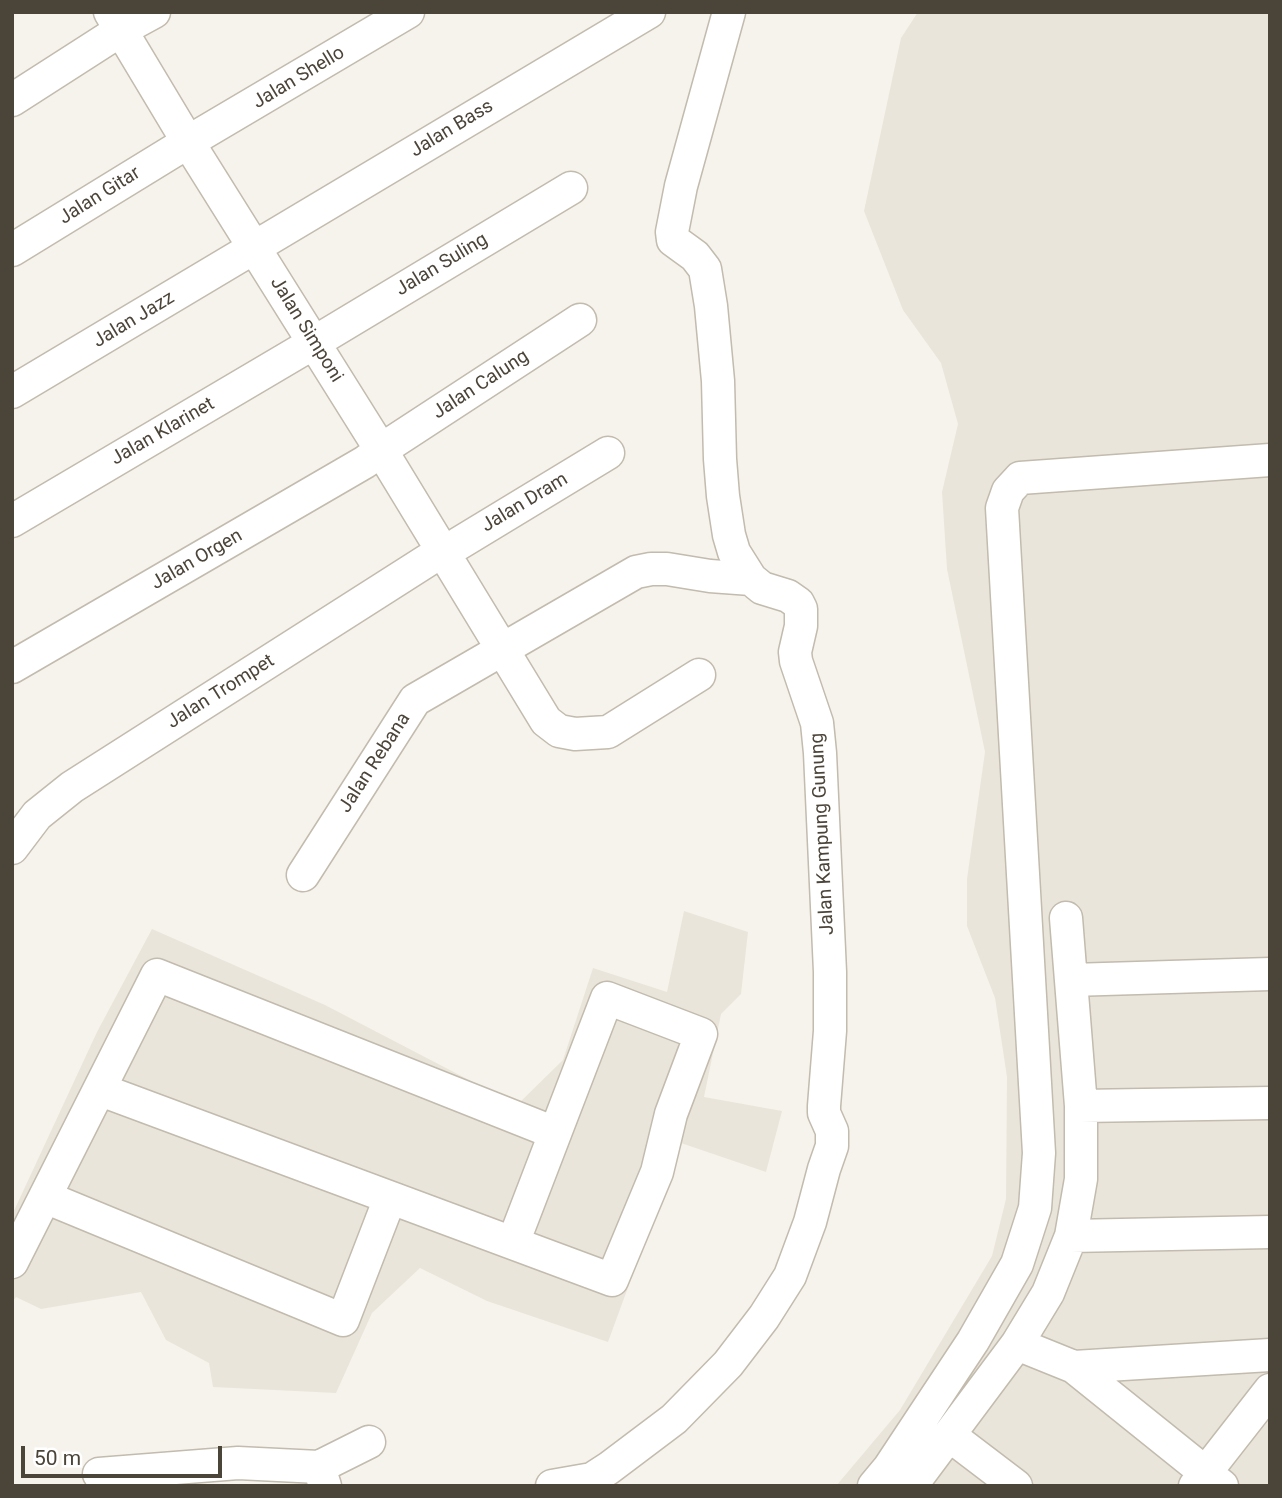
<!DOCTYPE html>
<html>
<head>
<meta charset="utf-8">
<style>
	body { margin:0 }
	#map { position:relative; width:1282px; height:1498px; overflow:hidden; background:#f6f3ec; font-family:Roboto,sans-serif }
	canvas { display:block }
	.frame { position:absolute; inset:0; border:14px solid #4b4439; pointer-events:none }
	.scale { position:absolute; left:21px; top:1446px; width:201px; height:32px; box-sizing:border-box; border:4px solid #4b4439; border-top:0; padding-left:9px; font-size:21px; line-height:24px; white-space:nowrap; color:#4b4439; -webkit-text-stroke:5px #fff; paint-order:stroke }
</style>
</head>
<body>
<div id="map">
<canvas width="1282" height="1498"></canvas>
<div class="frame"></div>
<div class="scale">50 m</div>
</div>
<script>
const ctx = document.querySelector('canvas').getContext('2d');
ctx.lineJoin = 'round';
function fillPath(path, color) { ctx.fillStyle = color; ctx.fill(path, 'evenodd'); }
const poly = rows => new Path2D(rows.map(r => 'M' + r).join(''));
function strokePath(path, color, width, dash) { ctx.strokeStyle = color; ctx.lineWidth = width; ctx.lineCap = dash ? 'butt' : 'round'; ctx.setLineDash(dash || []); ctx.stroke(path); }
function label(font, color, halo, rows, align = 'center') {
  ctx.font = font + ' Roboto,sans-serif'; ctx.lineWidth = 5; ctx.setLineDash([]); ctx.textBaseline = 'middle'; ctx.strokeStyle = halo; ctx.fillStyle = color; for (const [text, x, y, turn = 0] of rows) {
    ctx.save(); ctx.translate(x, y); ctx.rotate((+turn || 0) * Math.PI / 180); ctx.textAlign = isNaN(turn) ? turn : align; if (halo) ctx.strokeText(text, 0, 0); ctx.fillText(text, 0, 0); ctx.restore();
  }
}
fillPath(poly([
	[918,12,1270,12,1270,1486,836,1486,900,1410,992,1256,1006,1199,1007,1077,995,998,967,926,967,879,985,752,947,569,942,492,958,424,941,363,903,310,864,211,901,38],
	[684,911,748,932,741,994,721,1014,704,1097,782,1111,766,1172,681,1143,608,1342,487,1301,420,1268,372,1313,336,1393,213,1387,209,1363,166,1340,141,1292,41,1309,16,1297,12,1302,12,1215,97,1032,152,929,325,1005,517,1105,563,1060,593,968,667,992]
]), '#eae5da');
const minor = poly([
	[110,12,188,142,381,450,546,721,559,731,575,734,608,732,699,675],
	[12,100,121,30,154,12],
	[12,250,188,142,408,12],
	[12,392,649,12],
	[12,521,300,351,571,188],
	[12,667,365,462,381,450,580,320],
	[12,848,37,815,72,787,428,560,458,544,608,453],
	[303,875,415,700,636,572,651,569,667,569,710,576,751,579],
	[1071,980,1270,974],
	[101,1090,612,1280,657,1172,671,1114,701,1034,607,998,513,1243],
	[1081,1106,1270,1103],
	[45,1197,343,1320,390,1198],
	[1071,1236,1270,1232],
	[12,1262,157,975,555,1133],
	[1017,1344,1074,1367,1222,1486],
	[1074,1367,1270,1355],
	[949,1435,1016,1486],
	[319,1467,369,1442],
	[99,1474,238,1463,319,1467,325,1486],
	[552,1486,592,1479,609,1468,674,1419,728,1364,764,1317,790,1276,810,1222,824,1169,832,1146,832,1131,824,1113,824,1106,830,1031,830,972,820,753,817,723,796,661,795,652,801,626,801,609,798,603,788,596,762,588,751,579,734,552,729,535,723,496,720,459,718,381,711,306,705,269,695,256,673,240,672,232,681,186,729,12],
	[874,1486,889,1468,973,1341,1017,1264,1035,1208,1039,1153,1002,508,1008,491,1020,478,1270,460],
	[911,1486,1017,1344,1048,1293,1071,1236,1081,1179,1081,1106,1066,918],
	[1195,1486,1270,1390]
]);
strokePath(minor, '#c2bbae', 35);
strokePath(minor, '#fff', 32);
label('19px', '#4b4439', '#fff', [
	["Jalan Shello",299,78,-31],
	["Jalan Bass",452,129,-31],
	["Jalan Gitar",100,196,-32],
	["Jalan Suling",442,265,-31],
	["Jalan Jazz",134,320,-31],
	["Jalan Simponi",306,330,58],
	["Jalan Calung",481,385,-33],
	["Jalan Klarinet",163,432,-30],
	["Jalan Dram",525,503,-31],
	["Jalan Orgen",197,560,-30],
	["Jalan Trompet",221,692,-32],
	["Jalan Rebana",375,763,-57],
	["Jalan Kampung Gunung",823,834,-93]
]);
</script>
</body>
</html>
